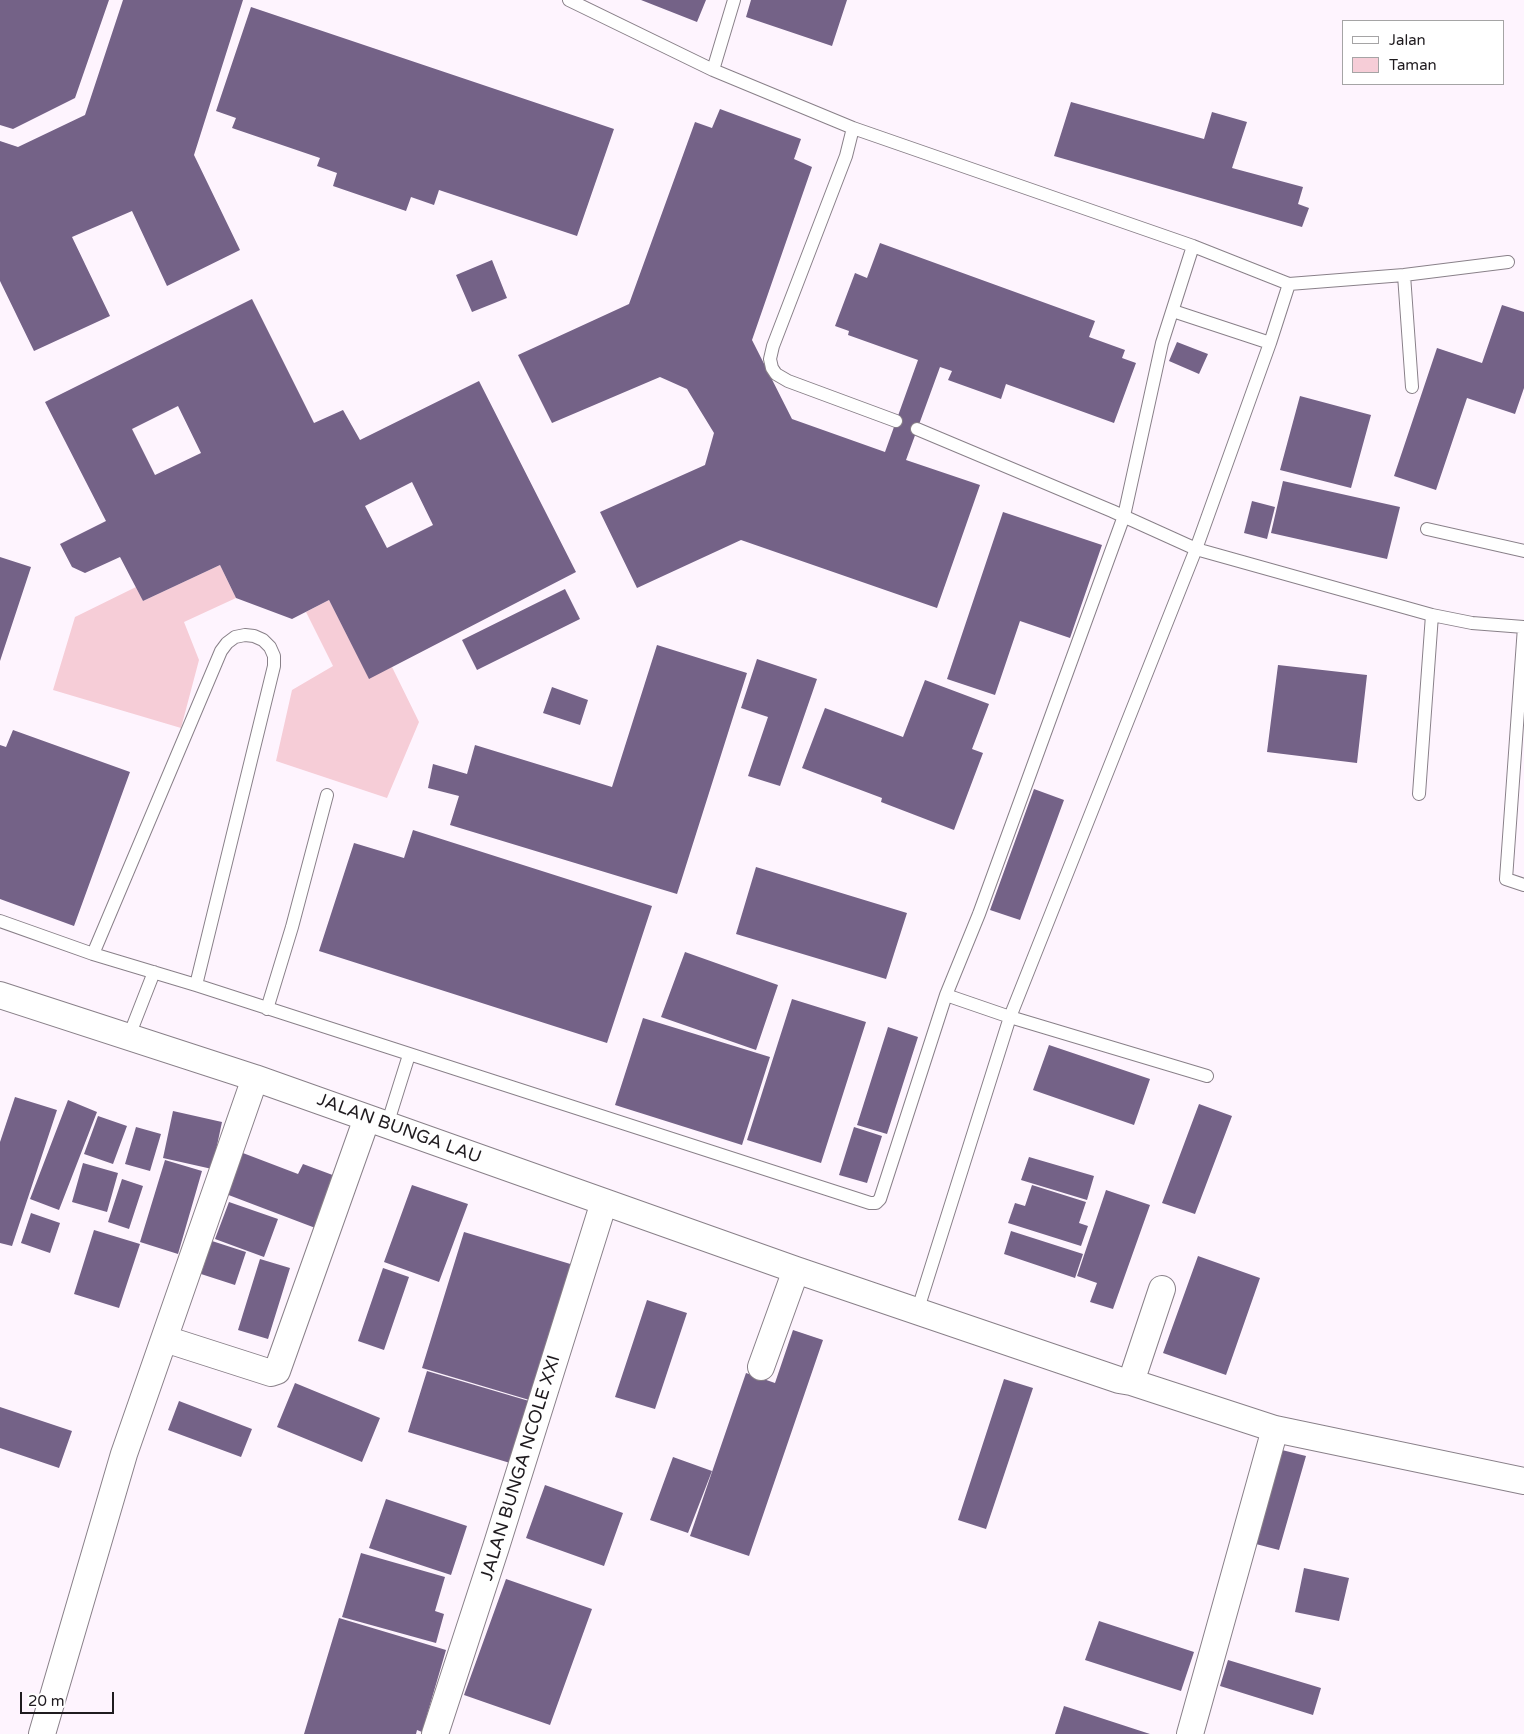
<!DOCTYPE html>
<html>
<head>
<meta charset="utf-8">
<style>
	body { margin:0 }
	#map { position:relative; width:1524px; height:1734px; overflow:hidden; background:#fef4fe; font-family:"Varela Round",sans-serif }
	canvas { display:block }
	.legend { position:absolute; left:1342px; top:20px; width:162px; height:65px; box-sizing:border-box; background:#fff; border:1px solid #a5a4a5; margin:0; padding:6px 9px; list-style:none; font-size:15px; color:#1f1b1f }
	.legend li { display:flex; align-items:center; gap:10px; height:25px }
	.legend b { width:25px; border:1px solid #a5a4a5 }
	.scale { position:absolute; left:20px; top:1692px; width:94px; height:22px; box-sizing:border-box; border:2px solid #1f1b1f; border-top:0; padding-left:6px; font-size:15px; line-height:18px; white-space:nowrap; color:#1f1b1f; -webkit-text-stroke:4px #fff; paint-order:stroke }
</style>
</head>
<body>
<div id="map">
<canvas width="1524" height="1734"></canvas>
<ul class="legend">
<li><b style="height:6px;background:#fff"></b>Jalan</li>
<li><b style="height:14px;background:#f6cdd7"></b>Taman</li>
</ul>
<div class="scale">20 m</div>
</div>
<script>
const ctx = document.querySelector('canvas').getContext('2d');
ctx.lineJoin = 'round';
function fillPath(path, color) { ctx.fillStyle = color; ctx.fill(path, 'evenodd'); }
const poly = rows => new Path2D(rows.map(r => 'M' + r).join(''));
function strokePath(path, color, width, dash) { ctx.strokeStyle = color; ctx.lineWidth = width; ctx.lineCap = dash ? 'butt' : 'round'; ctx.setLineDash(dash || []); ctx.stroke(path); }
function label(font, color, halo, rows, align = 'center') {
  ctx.font = font + ' "Varela Round",sans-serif'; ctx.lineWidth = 4.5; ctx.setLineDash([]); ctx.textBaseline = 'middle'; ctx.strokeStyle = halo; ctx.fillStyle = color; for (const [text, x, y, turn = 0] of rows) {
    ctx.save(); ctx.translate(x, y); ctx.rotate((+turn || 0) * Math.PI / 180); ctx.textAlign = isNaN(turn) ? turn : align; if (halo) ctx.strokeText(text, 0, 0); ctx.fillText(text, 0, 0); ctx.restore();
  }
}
fillPath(poly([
	[220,565,236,598,184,622,199,660,181,728,53,690,75,617,136,587,143,601],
	[329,600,369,678,392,667,419,722,387,798,276,761,292,690,333,666,306,612]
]), '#f6cdd7');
fillPath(poly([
	[0,0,109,0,75,98,13,129,0,125],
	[123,0,243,0,194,155,240,250,167,286,132,211,72,237,110,316,34,351,0,281,0,141,18,147,85,115],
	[641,0,706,0,697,22],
	[751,0,847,0,832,46,746,17],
	[251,7,614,129,577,236,439,190,434,205,411,197,406,211,333,186,337,173,317,166,320,158,232,128,236,118,216,111],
	[1071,102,1204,139,1212,112,1247,122,1232,168,1303,187,1298,204,1309,208,1302,227,1054,156],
	[720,109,801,139,794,159,812,167,752,340,792,419,885,452,918,360,848,335,849,331,835,326,855,273,867,278,880,243,1095,321,1089,337,1125,350,1122,358,1136,363,1114,423,1006,384,1001,399,948,380,952,371,940,367,906,460,980,485,937,608,741,540,637,588,600,512,705,465,714,433,687,389,660,377,552,423,518,355,629,304,695,122,712,128],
	[492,260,507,298,472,312,456,275],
	[252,299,314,423,343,410,360,440,479,381,576,572,369,679,329,600,292,619,236,598,220,565,143,601,120,557,85,573,72,567,60,544,106,521,45,402],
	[178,406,201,453,155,475,132,429],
	[412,482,433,525,387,548,365,506],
	[1502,305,1524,312,1524,388,1515,414,1467,398,1436,490,1394,476,1437,348,1482,363],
	[1177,342,1208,354,1199,374,1169,361],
	[1300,396,1371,415,1351,488,1280,470],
	[1283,481,1400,507,1387,559,1271,533],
	[1252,501,1275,507,1267,539,1244,533],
	[1003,512,1102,545,1070,638,1020,621,995,695,947,679],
	[0,557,31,567,0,661],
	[565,589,580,619,477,670,462,640],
	[657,645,747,673,677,894,450,825,459,796,428,788,433,764,467,774,475,745,612,787],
	[757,659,817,679,780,786,748,776,768,717,741,708],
	[1278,665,1367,675,1357,763,1267,752],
	[925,680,989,704,972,749,983,753,954,830,881,802,882,798,802,768,825,708,903,737],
	[552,687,588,700,580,725,543,713],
	[13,730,130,772,74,926,0,899,0,745,6,747],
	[1034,789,1064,800,1020,920,990,910],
	[413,830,652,906,607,1043,319,951,354,843,404,858],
	[756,867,907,913,886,979,736,934],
	[685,952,778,985,756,1050,661,1017],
	[792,999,866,1022,821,1163,747,1140],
	[643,1018,770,1057,742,1145,615,1105],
	[888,1027,918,1037,887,1134,857,1125],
	[1049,1045,1150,1079,1134,1125,1033,1090],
	[15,1097,57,1110,12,1246,0,1243,0,1142],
	[68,1100,97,1112,59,1210,30,1199],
	[1199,1104,1232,1116,1195,1214,1162,1203],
	[173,1111,222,1122,212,1169,163,1158],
	[98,1116,127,1126,113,1164,84,1154],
	[136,1127,161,1134,150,1171,125,1164],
	[854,1127,882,1136,867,1183,839,1175],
	[235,1150,298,1174,303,1164,338,1177,318,1229,218,1191],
	[1029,1157,1094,1176,1087,1200,1021,1180],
	[165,1160,202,1171,178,1254,140,1242],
	[83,1163,118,1173,107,1212,72,1202],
	[122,1179,143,1186,129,1229,108,1222],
	[412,1185,468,1204,439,1282,384,1262],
	[1032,1185,1086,1202,1079,1223,1088,1226,1081,1246,1008,1223,1015,1203,1025,1206],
	[1106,1190,1150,1205,1113,1309,1090,1302,1097,1283,1077,1276],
	[229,1202,278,1219,264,1257,215,1239],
	[31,1213,60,1223,50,1253,21,1243],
	[94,1230,140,1244,119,1308,74,1294],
	[1011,1231,1083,1254,1075,1278,1004,1254],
	[464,1232,577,1266,536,1402,422,1368],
	[212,1241,246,1252,235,1285,201,1274],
	[1198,1256,1260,1278,1226,1375,1163,1353],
	[260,1259,290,1268,268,1339,238,1330],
	[383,1268,409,1277,384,1350,358,1341],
	[647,1300,687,1313,655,1409,615,1397],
	[793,1330,823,1340,749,1556,690,1536,746,1373,775,1383],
	[427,1371,529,1401,510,1463,408,1432],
	[1004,1379,1033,1388,986,1529,958,1520],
	[295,1383,380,1418,362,1462,277,1427],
	[179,1401,252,1429,241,1457,168,1430],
	[0,1407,72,1431,59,1468,0,1448],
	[1278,1449,1306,1456,1279,1550,1252,1543],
	[673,1457,712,1471,688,1533,650,1520],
	[545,1485,623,1513,604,1566,526,1538],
	[386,1499,467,1526,451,1575,369,1548],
	[361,1553,445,1577,435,1611,444,1614,436,1643,342,1617],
	[1304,1568,1349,1578,1339,1621,1295,1612],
	[506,1579,592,1609,550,1725,464,1695],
	[339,1618,446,1650,422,1732,417,1730,416,1734,304,1734],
	[1099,1621,1194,1652,1181,1691,1085,1660],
	[1228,1660,1321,1688,1313,1715,1220,1686],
	[1064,1706,1150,1734,1055,1734]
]), '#746287');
const service = poly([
	[569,0,713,70,853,128,1193,246,1289,284,1404,275,1508,262],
	[713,70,734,0],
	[853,128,846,156,773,346,770,359,772,368,776,374,788,381,896,421],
	[1404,275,1412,387],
	[1173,311,1270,343],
	[917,429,1112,511,1196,549,1432,615,1472,623,1524,627],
	[1427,529,1524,551],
	[1524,627,1506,879,1524,885],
	[1419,794,1432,615],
	[0,921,93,954,196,985,870,1203,876,1203,880,1199,946,995,979,914,1124,516,1162,343,1193,246],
	[93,954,221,651,227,643,235,637,245,635,254,636,263,640,270,647,274,656,274,666,196,985],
	[946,995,1010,1017,1207,1076],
	[267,1009,292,927,327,795],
	[129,1036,154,972],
	[387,1125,409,1055],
	[917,1312,1010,1017,1196,549,1270,343,1289,284]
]);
const minor = poly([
	[0,995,255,1078,796,1270,1119,1380,1131,1382,1275,1429,1524,1481],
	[165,1339,271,1373,277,1371,367,1118],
	[761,1367,796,1270],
	[1131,1382,1162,1289],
	[42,1734,124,1454,255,1078],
	[435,1734,496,1547,604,1202],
	[1190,1734,1275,1429]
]);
strokePath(service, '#898089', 14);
strokePath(minor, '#898089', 28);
strokePath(service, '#fff', 12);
strokePath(minor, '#fff', 26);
label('18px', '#1f1b1f', '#fff', [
	["JALAN BUNGA LAU",399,1129,20],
	["JALAN BUNGA NCOLE XXI",521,1468,-73]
]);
</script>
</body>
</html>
